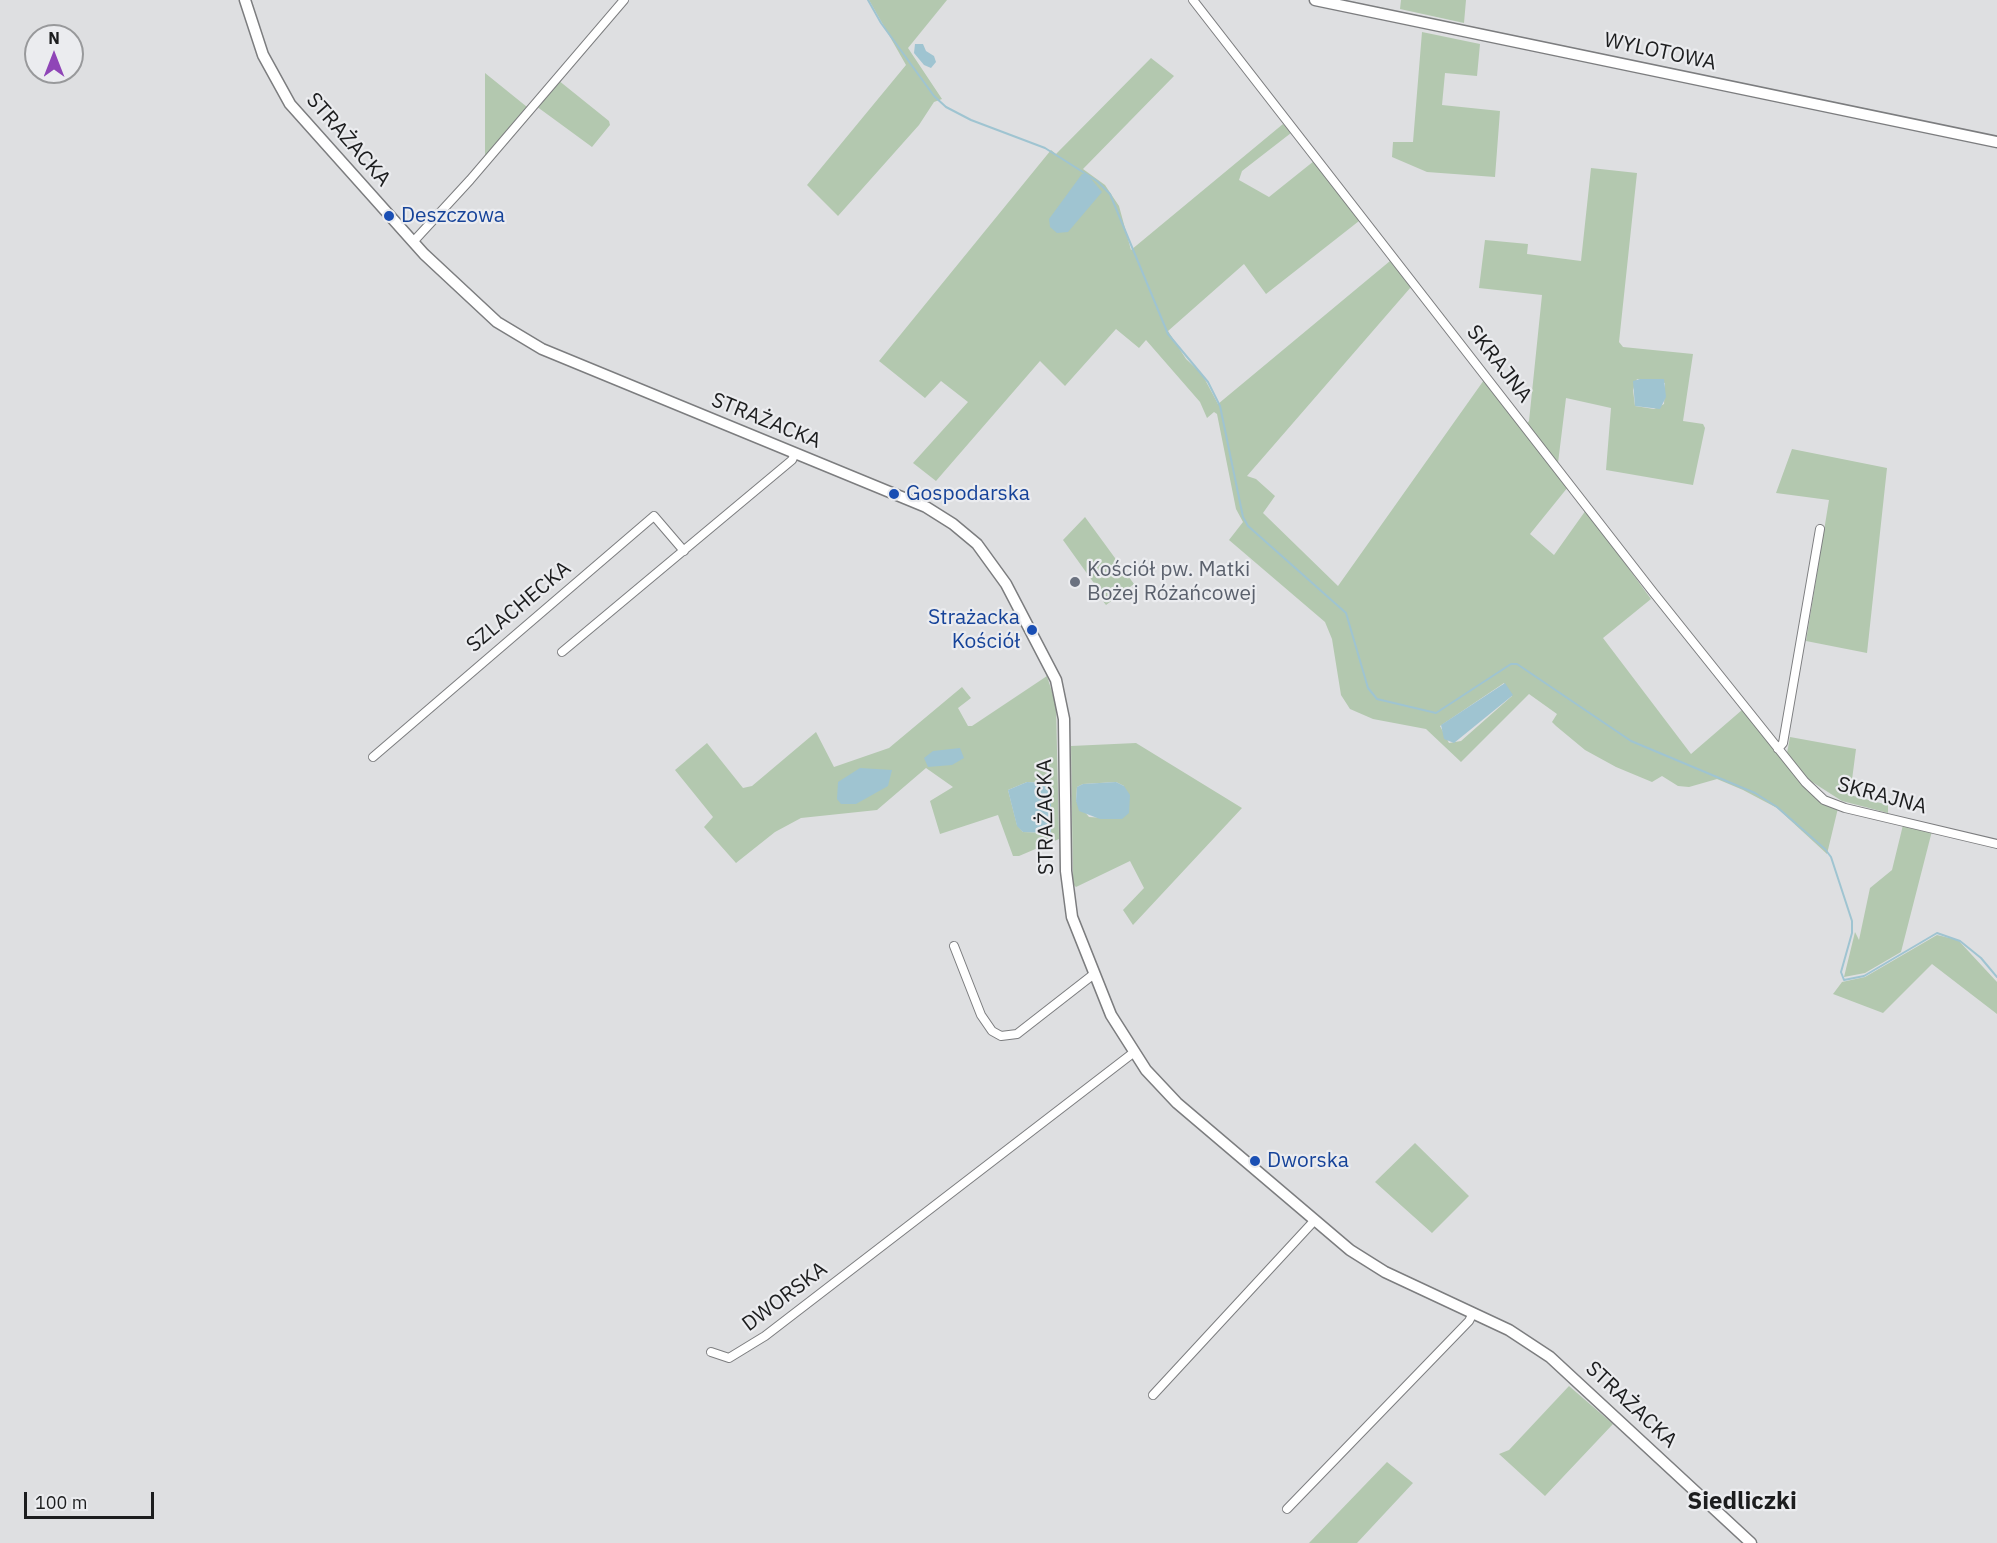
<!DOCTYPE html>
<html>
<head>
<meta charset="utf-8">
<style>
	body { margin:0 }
	#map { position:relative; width:1997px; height:1543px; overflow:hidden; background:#dedfe1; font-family:"IBM Plex Sans",sans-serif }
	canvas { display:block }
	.north { position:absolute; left:24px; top:24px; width:60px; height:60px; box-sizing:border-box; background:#ebecef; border:2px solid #98999b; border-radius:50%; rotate:0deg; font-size:16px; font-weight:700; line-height:24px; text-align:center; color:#1c1d1e }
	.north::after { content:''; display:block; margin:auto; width:21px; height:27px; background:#8f45b7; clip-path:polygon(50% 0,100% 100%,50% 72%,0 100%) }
	.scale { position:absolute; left:24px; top:1492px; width:130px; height:27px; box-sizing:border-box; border:3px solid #1c1d1e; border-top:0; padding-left:8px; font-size:18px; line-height:21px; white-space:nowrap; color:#1c1d1e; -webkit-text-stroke:4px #ebecef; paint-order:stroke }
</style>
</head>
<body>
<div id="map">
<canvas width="1997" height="1543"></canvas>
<div class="north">N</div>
<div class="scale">100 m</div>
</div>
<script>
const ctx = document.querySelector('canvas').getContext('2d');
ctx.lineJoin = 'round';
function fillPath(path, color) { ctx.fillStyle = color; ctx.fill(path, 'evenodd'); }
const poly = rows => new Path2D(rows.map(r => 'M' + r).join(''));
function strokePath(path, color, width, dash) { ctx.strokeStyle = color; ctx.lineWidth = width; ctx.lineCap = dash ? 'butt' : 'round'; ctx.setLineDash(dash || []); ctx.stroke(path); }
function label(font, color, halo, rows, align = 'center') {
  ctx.font = font + ' "IBM Plex Sans",sans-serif'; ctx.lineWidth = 4.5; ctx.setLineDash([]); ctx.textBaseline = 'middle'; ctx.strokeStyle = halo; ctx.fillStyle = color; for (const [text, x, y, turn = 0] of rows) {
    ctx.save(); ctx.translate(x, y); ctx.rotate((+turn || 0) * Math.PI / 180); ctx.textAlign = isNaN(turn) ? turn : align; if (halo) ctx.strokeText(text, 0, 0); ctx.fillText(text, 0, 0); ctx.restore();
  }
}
fillPath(poly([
	[869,0,947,0,908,48,942,99,934,102,919,125,838,216,807,185,906,65],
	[1401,0,1466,0,1464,23,1400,9],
	[1422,32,1480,44,1477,76,1445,73,1442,105,1500,111,1495,177,1427,172,1392,157,1393,142,1413,142],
	[1151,58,1174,76,1083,169,1105,185,1119,206,1131,250,1283,124,1291,133,1242,171,1239,180,1269,197,1314,161,1359,221,1266,294,1244,264,1168,331,1186,359,1202,374,1218,404,1390,261,1411,287,1247,476,1256,479,1275,496,1263,513,1338,586,1484,380,1523,429,1529,421,1542,295,1479,288,1485,240,1528,244,1527,254,1581,261,1591,168,1637,173,1619,342,1623,347,1693,354,1683,421,1703,424,1705,428,1693,485,1606,470,1611,408,1566,398,1558,463,1568,487,1530,534,1554,555,1586,510,1651,599,1603,638,1691,754,1742,710,1749,710,1808,786,1839,804,1827,854,1777,808,1743,790,1717,779,1689,787,1678,786,1662,776,1652,782,1616,767,1585,750,1556,726,1552,722,1557,714,1529,694,1461,762,1426,729,1373,719,1350,709,1341,695,1332,639,1325,622,1229,540,1243,522,1236,509,1217,414,1214,412,1207,418,1200,402,1146,340,1139,348,1116,329,1065,386,1040,361,936,481,913,463,968,402,941,381,925,398,879,361,1051,150,1056,154],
	[1637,379,1665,383,1664,404,1654,409,1635,406,1633,390],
	[1504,683,1512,696,1461,741,1449,743,1440,726],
	[485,73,532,111,485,163],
	[558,80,609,121,610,125,592,147,536,106],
	[1792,449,1887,468,1867,653,1806,641,1829,500,1776,493],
	[1085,517,1134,584,1106,605,1095,591,1096,586,1063,540],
	[1047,676,1056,705,1059,839,1019,856,1013,856,998,815,940,834,930,801,953,787,926,768,877,810,801,818,775,832,736,863,704,827,713,817,675,770,707,743,743,788,752,786,816,732,834,767,889,748,962,687,971,698,958,708,968,726,972,726],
	[1027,782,1043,783,1051,796,1051,833,1023,832,1017,825,1008,790],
	[1790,737,1856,749,1850,795,1888,805,1888,813,1842,801,1809,780,1787,753],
	[1136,743,1242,808,1133,925,1123,910,1144,888,1130,861,1076,887,1073,884,1071,746],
	[1116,782,1124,786,1121,819,1089,817,1076,801,1077,787,1083,784],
	[1903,825,1932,831,1901,952,1865,973,1844,977,1855,932,1859,940,1870,888,1892,870],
	[1937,935,1958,940,1997,982,1997,1014,1932,964,1883,1013,1833,994,1842,982,1865,977],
	[1415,1143,1469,1196,1432,1233,1375,1182],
	[1569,1386,1613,1424,1545,1496,1499,1454,1509,1450],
	[1387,1462,1413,1483,1357,1543,1309,1543]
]), '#b3c8af');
fillPath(poly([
	[915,44,923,44,926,51,934,56,936,62,931,68,924,65,914,53],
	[1082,174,1087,174,1102,192,1068,232,1057,233,1050,227,1049,219],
	[1640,379,1664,379,1666,397,1660,409,1635,406,1633,381],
	[1505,683,1513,695,1454,743,1444,739,1441,725],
	[960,748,964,758,952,765,928,767,924,758,933,751],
	[860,768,892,770,888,786,856,804,841,804,837,799,838,782],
	[1027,782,1043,783,1051,796,1051,833,1023,832,1017,826,1008,790],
	[1116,782,1124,786,1130,795,1129,813,1122,819,1100,819,1079,811,1076,801,1077,787,1083,784]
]), '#9fc4d1');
strokePath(poly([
	[868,0,881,23,934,96,946,107,971,120,1045,148,1097,181,1110,194,1168,334,1208,382,1220,406,1243,517,1248,526,1346,613,1368,688,1377,699,1436,713,1511,664,1517,664,1631,741,1755,793,1777,807,1825,849,1831,857,1852,921,1852,933,1841,972,1844,980,1864,976,1937,933,1960,941,1981,958,1997,977]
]), '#9fc4d1', 2);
const minor = poly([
	[1193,0,1653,592,1805,782,1824,800,1845,808,1997,844],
	[413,242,470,180,624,0],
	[562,652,792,460,795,453],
	[1778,749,1783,743,1820,529],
	[373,757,654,516,684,551],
	[954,946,981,1015,992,1031,1001,1036,1017,1034,1094,974],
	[711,1352,729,1358,765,1336,1133,1053],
	[1153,1395,1314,1221],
	[1287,1509,1469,1321,1473,1313]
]);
const tertiary = poly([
	[245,0,263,55,290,104,424,254,497,322,542,349,926,507,953,524,977,544,1006,584,1056,680,1064,719,1066,871,1072,917,1111,1015,1146,1070,1177,1103,1350,1250,1385,1272,1509,1330,1550,1357,1751,1543],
	[1315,0,1997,142]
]);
strokePath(minor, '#7c7d7f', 10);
strokePath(tertiary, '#7c7d7f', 13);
strokePath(minor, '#fff', 8);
strokePath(tertiary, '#fff', 10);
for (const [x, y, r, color] of [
	[389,216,6,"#1a4fb4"],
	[894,494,6,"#1a4fb4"],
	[1075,582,6,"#6b7280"],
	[1032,630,6,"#1a4fb4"],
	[1255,1161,6,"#1a4fb4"]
]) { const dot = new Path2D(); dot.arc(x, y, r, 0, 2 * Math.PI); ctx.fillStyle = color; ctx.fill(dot); strokePath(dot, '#ebecef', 2); }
label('21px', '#1c1d1e', '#ebecef', [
	["WYLOTOWA",1660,52,12],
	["STRAŻACKA",348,140,49],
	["SKRAJNA",1499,364,52],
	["STRAŻACKA",766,421,22],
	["SZLACHECKA",519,607,-40],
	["SKRAJNA",1882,796,15],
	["STRAŻACKA",1046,817,-91],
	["DWORSKA",785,1297,-37],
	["STRAŻACKA",1631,1405,43]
]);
label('21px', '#164399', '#ebecef', [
	["Deszczowa",401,216],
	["Gospodarska",906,494],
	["Strażacka",1020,618,"right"],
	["Kościół",1020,642,"right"],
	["Dworska",1267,1161]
], 'left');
label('21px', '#5b616d', '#ebecef', [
	["Kościół pw. Matki",1087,570],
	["Bożej Różańcowej",1087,594]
], 'left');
label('bold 24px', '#1c1d1e', '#ebecef', [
	["Siedliczki",1742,1502]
]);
</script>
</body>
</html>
